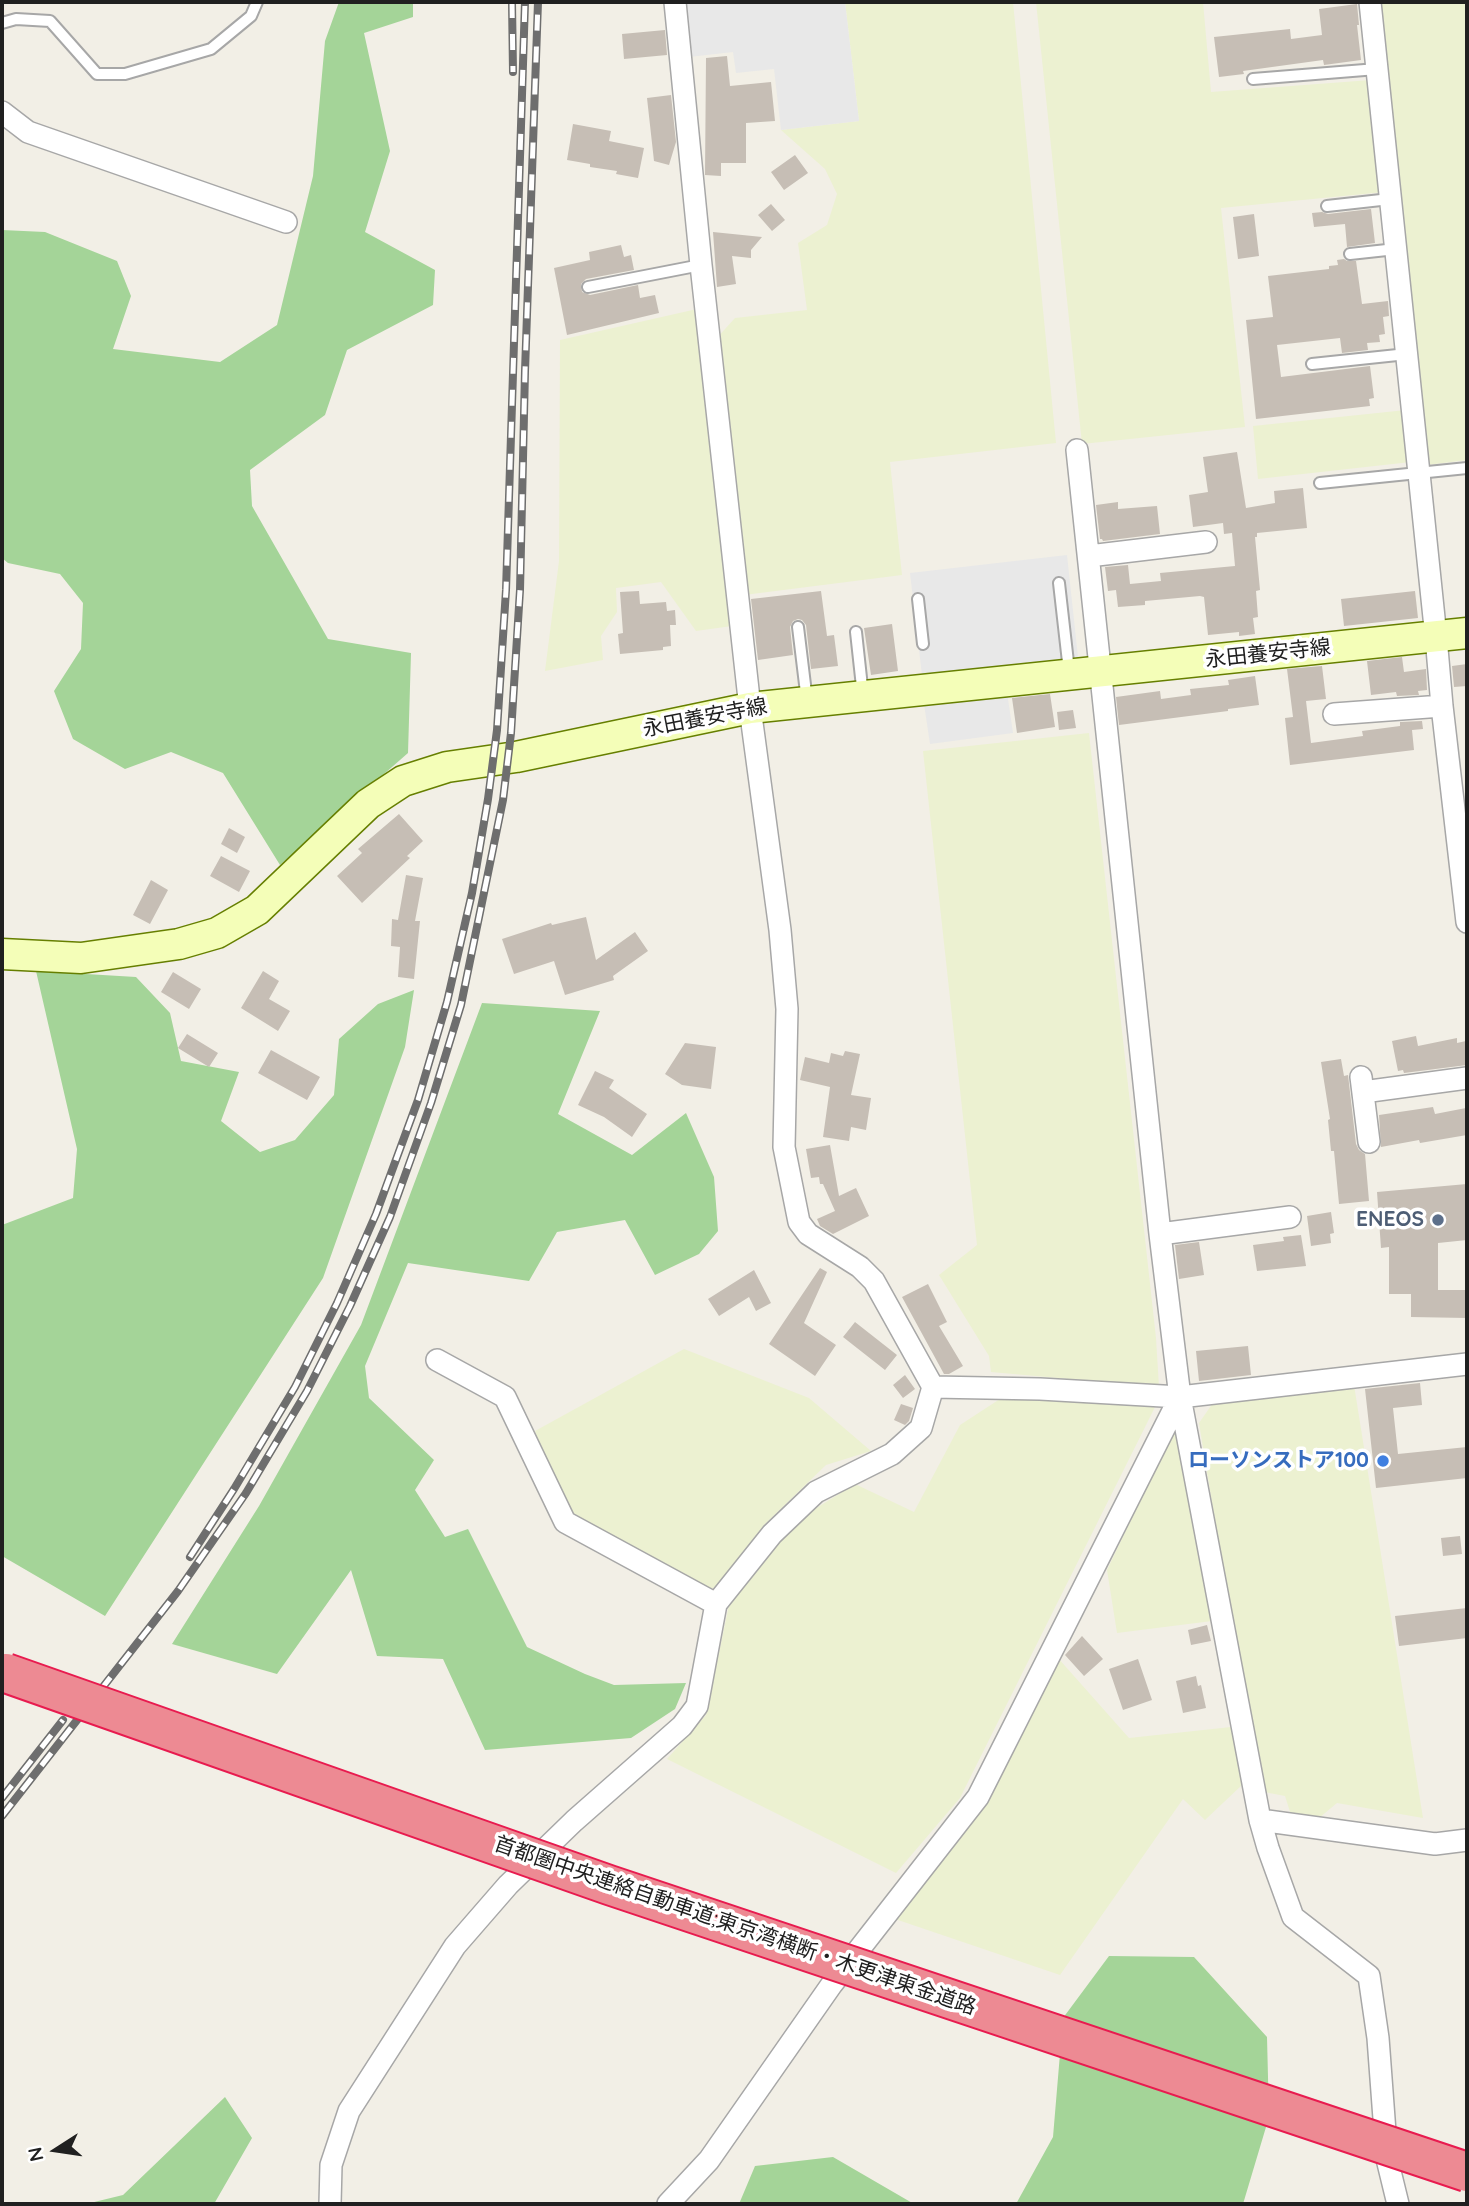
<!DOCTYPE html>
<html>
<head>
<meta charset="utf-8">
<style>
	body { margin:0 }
	#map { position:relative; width:1469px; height:2206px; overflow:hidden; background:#f2efe6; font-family:Quicksand,sans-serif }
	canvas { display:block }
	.frame { position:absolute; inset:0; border:4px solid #202020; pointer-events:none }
	.north { position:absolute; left:21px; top:2115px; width:70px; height:70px; -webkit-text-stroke:5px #fff; paint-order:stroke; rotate:258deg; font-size:19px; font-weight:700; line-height:28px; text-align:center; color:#202020 }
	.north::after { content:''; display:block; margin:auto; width:24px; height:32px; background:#202020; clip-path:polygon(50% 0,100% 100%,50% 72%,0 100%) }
</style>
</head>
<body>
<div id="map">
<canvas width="1469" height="2206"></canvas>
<div class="frame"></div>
<div class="north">N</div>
</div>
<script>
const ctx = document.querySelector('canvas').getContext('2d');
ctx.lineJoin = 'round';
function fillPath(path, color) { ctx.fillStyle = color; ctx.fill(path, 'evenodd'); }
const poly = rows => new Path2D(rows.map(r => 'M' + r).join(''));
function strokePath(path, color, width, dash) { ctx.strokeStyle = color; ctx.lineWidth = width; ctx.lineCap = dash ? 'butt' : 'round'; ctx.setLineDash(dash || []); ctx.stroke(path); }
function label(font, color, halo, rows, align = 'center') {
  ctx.font = font + ' Quicksand,"Noto Sans JP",sans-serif'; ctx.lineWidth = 7; ctx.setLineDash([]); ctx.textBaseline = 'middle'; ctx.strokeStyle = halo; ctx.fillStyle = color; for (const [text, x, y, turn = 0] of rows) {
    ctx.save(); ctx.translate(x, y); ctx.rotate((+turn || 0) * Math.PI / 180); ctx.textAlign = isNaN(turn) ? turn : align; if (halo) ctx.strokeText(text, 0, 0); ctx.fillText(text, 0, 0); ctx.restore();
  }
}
fillPath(poly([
	[845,2,1013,2,1056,443,890,462,902,575,744,595,715,340,735,318,807,310,798,243,827,225,837,194,825,169,781,130,859,121],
	[1036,2,1203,2,1211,92,1371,80,1384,192,1221,208,1245,427,1082,444],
	[1377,2,1467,2,1467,460,1427,465],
	[697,309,732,626,696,631,661,582,616,588,617,612,601,636,603,660,545,671,559,561,560,340],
	[1406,410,1411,462,1258,479,1253,426],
	[1089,733,1156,1338,1159,1387,991,1372,989,1356,939,1275,977,1245,923,751],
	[684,1349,809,1398,871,1451,826,1465,764,1525,717,1586,706,1591,570,1514,554,1488,535,1431],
	[1354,1385,1423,1818,1337,1803,1319,1818,1291,1815,1285,1796,1259,1791,1199,1423,1215,1400],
	[1003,1397,1157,1403,960,1798,896,1873,667,1759,706,1715,730,1600,802,1517,855,1484,914,1512,960,1425],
	[1174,1429,1179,1430,1212,1621,1117,1633,1107,1570],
	[1058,1658,1129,1738,1231,1727,1242,1785,1205,1820,1183,1799,1060,1975,895,1919]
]), '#ecf1d1');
fillPath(poly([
	[339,2,413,2,413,17,364,33,390,151,365,232,435,270,433,305,347,350,325,415,250,470,252,506,328,639,411,653,408,753,280,865,223,773,171,752,125,769,73,739,54,691,81,649,83,603,60,574,8,563,2,558,2,230,45,232,117,261,131,296,113,349,220,362,277,325,313,176,325,41],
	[36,971,136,977,170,1013,181,1061,239,1072,221,1121,260,1152,295,1140,334,1095,339,1039,378,1004,414,990,405,1047,323,1278,105,1616,2,1556,2,1225,73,1198,77,1149],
	[482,1003,600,1011,558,1114,632,1155,686,1113,714,1177,718,1231,699,1254,655,1275,625,1220,557,1232,529,1281,408,1263,365,1366,369,1398,434,1460,415,1490,445,1537,468,1529,527,1647,585,1674,614,1685,686,1683,675,1709,631,1738,485,1750,443,1659,377,1656,351,1570,277,1674,172,1644,259,1506,361,1325],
	[1109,1956,1194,1957,1267,2037,1269,2117,1243,2204,1016,2204,1053,2137,1063,2018],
	[225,2097,252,2138,214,2204,86,2204,123,2195],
	[833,2157,914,2204,739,2204,755,2166]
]), '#a4d498');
fillPath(poly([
	[683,2,845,2,859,121,781,130,774,69,736,73,733,52,689,57],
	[1067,555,1078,657,922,675,910,573],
	[1007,692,1013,733,930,744,924,704]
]), '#e8e8e8');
fillPath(poly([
	[1357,4,1359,25,1357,25,1361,60,1324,65,1323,60,1243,71,1244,74,1219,77,1214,37,1290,29,1291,39,1322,35,1319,9],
	[665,30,667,55,624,59,622,34],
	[727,56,730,86,771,82,775,121,746,123,746,163,721,163,721,176,705,175,706,58],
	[671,95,676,142,669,165,654,161,647,98],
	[573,124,611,131,609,141,644,148,638,178,616,174,617,171,590,167,590,164,567,160],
	[795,155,808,173,784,190,771,172],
	[771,204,785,220,772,231,758,215],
	[1371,209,1375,243,1347,247,1345,224,1314,227,1312,213,1322,212,1328,214],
	[1254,214,1259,256,1238,259,1233,217],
	[713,232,762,237,751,250,751,258,732,256,736,284,717,287],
	[621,245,624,257,631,255,634,270,586,279,581,284,582,292,590,295,638,285,640,298,655,295,659,313,567,335,554,268,590,260,589,252],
	[1344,259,1347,261,1356,261,1362,304,1388,301,1389,316,1383,317,1385,334,1379,335,1380,342,1367,343,1368,350,1342,353,1340,338,1277,345,1281,377,1370,366,1374,398,1369,399,1370,406,1256,419,1246,320,1273,317,1268,276,1329,269,1329,266,1338,265,1337,260],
	[1237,452,1246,508,1275,503,1274,491,1303,488,1307,528,1257,533,1257,537,1255,537,1260,590,1256,591,1258,617,1253,618,1255,634,1239,636,1239,632,1208,635,1204,597,1200,596,1145,601,1145,605,1118,607,1116,590,1108,591,1105,567,1128,565,1130,584,1161,581,1160,573,1235,566,1232,533,1224,534,1223,523,1193,527,1189,495,1208,492,1203,457],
	[1118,502,1118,509,1157,506,1160,534,1103,541,1102,539,1100,539,1096,505],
	[639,591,640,604,666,602,667,611,675,610,676,625,670,625,671,646,663,647,663,650,620,654,618,634,623,633,620,592],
	[821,591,827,636,834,635,838,666,811,669,806,625,802,620,798,619,793,621,790,627,793,655,758,660,751,599],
	[1415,591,1418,618,1344,626,1341,599],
	[892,624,898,671,871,675,864,628],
	[1402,657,1404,672,1426,669,1427,690,1418,691,1419,695,1397,696,1396,692,1371,695,1367,661],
	[1467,664,1467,686,1454,687,1452,666],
	[1322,666,1326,699,1306,701,1311,743,1363,736,1362,731,1400,726,1400,722,1422,721,1423,729,1412,730,1414,750,1290,765,1285,718,1293,717,1287,669],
	[1255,676,1259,705,1228,709,1228,711,1119,725,1116,697,1160,691,1161,699,1191,695,1190,689,1229,685,1228,680],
	[1050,694,1055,727,1017,733,1012,698],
	[1073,710,1076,728,1059,730,1057,712],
	[399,814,423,841,407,856,410,858,362,903,337,876,362,853,358,849],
	[229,828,245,837,237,853,221,844],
	[221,856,250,871,239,892,210,876],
	[406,875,423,878,415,921,420,921,414,979,398,977,400,947,391,946,392,919,398,920],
	[151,880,168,890,150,924,133,915],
	[586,917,596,960,635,932,648,951,613,976,614,980,565,995,554,961,514,974,502,939,551,923,552,925],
	[263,971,279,981,269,999,290,1011,278,1031,241,1008],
	[173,972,201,989,189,1009,161,992],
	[187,1034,218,1053,209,1067,178,1048],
	[1416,1036,1418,1046,1457,1038,1457,1043,1466,1041,1467,1065,1404,1073,1403,1070,1398,1071,1392,1041],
	[685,1043,716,1047,711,1089,682,1085,665,1074],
	[271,1050,320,1077,307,1100,258,1073],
	[845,1051,860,1054,851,1095,871,1098,866,1130,851,1127,849,1141,823,1137,830,1087,800,1080,805,1057,829,1063,831,1053,843,1056],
	[1341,1059,1344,1076,1348,1075,1356,1144,1359,1150,1365,1154,1369,1201,1339,1204,1334,1151,1331,1151,1328,1120,1330,1119,1321,1062],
	[595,1071,614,1080,609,1088,647,1114,632,1137,604,1117,578,1105],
	[1433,1107,1435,1114,1466,1108,1467,1135,1420,1143,1419,1140,1381,1147,1379,1115],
	[830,1145,839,1196,856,1188,869,1216,833,1234,820,1226,817,1219,835,1211,823,1184,820,1184,819,1177,811,1178,806,1149],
	[1467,1184,1467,1240,1438,1243,1438,1290,1467,1290,1467,1318,1411,1317,1411,1294,1389,1294,1389,1247,1381,1248,1377,1192],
	[1331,1212,1334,1233,1330,1234,1331,1243,1311,1246,1307,1216],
	[1301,1235,1306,1266,1257,1271,1253,1245,1284,1241,1283,1237],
	[1199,1242,1204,1275,1179,1279,1175,1245],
	[820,1268,827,1272,804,1323,836,1345,815,1376,769,1344],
	[754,1270,771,1303,756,1311,749,1297,719,1316,708,1299],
	[928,1284,947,1322,939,1326,963,1366,949,1374,944,1374,902,1297],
	[855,1322,897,1355,885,1370,843,1337],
	[1248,1346,1251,1375,1199,1381,1196,1351],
	[905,1375,915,1389,903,1398,893,1385],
	[1420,1383,1422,1405,1393,1408,1398,1454,1467,1447,1467,1478,1376,1488,1365,1389],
	[901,1404,913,1408,909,1421,905,1425,894,1420],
	[1460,1536,1462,1554,1443,1556,1441,1538],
	[1467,1608,1467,1638,1399,1646,1395,1616],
	[1207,1625,1211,1641,1191,1645,1188,1630],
	[1082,1636,1103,1659,1084,1676,1065,1655],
	[1138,1659,1152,1700,1123,1710,1109,1669],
	[1196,1676,1198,1686,1201,1685,1206,1708,1183,1713,1176,1681]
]), '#c6beb5');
const lane = poly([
	[2,23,16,19,50,21,97,74,125,74,211,49,251,16,257,2],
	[1253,79,1377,69],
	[1327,206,1390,199],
	[1350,254,1396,249],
	[588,287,701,265],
	[1312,364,1407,354],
	[1320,483,1467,468],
	[1059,583,1069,671],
	[918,599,923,644],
	[798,627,807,701],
	[856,632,863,696]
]);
const street = poly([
	[1370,2,1436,637,1442,706,1467,922],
	[2,112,28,132,286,222],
	[1077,450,1160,1234,1180,1397,1260,1820,1268,1848,1293,1917,1369,1976,1378,2038,1387,2159,1398,2204],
	[1089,556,1206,542],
	[1334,714,1442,706],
	[1361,1077,1369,1142],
	[1363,1092,1467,1078],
	[1160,1234,1290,1217],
	[437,1360,505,1397,565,1522,716,1604],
	[933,1387,1040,1389,1180,1397,1467,1364],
	[1260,1820,1435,1844,1467,1840],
	[330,2204,331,2165,349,2111,455,1946,508,1885,574,1821,682,1726,697,1706,716,1604,772,1534,816,1492,892,1454,921,1428,933,1387,874,1281,860,1267,808,1234,799,1222,784,1147,787,1009,780,930,750,708,701,265,675,2],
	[668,2204,709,2160,832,1984,978,1797,1180,1397]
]);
const secondary = poly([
	[2,954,81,958,179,944,217,933,257,910,368,804,403,781,447,767,516,757,750,708,1467,633]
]);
strokePath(lane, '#a7a7a7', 14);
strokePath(street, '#a7a7a7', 24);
strokePath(secondary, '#667f00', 33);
strokePath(lane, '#fff', 10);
strokePath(street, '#fff', 21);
strokePath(secondary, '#f4feb8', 30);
const rail = poly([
	[512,2,513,72],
	[190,1557,234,1489,295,1387,337,1303,376,1214,418,1100,447,1002,472,893,488,799,497,730,506,590,525,2],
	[2,1798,63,1720],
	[2,1816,178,1591,246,1493,307,1391,350,1306,390,1217,431,1103,461,1005,503,800,511,733,520,590,525,371,538,2]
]);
strokePath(rail, '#6e6e6e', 8);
strokePath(rail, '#fff', 5, [16]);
const highwayBridge = poly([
	[6,1673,609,1885,1467,2172]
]);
strokePath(highwayBridge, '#e81b4f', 42, []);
strokePath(highwayBridge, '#ed8a93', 38);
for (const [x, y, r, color] of [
	[1438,1220,7,"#5c6f8a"],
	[1383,1461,7,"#3f7fe0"]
]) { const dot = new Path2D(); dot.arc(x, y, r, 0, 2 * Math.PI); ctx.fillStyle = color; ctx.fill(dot); strokePath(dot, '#fff', 2.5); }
label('21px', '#202020', '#fff', [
	["永田養安寺線",1268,654,-6],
	["永田養安寺線",705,718,-11],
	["首都圏中央連絡自動車道;東京湾横断・木更津東金道路",735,1926,19]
]);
label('bold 21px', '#4e5e75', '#fff', [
	["ENEOS",1424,1220]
], 'right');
label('bold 21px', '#366cbe', '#fff', [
	["ローソンストア100",1369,1461]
], 'right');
</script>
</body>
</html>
